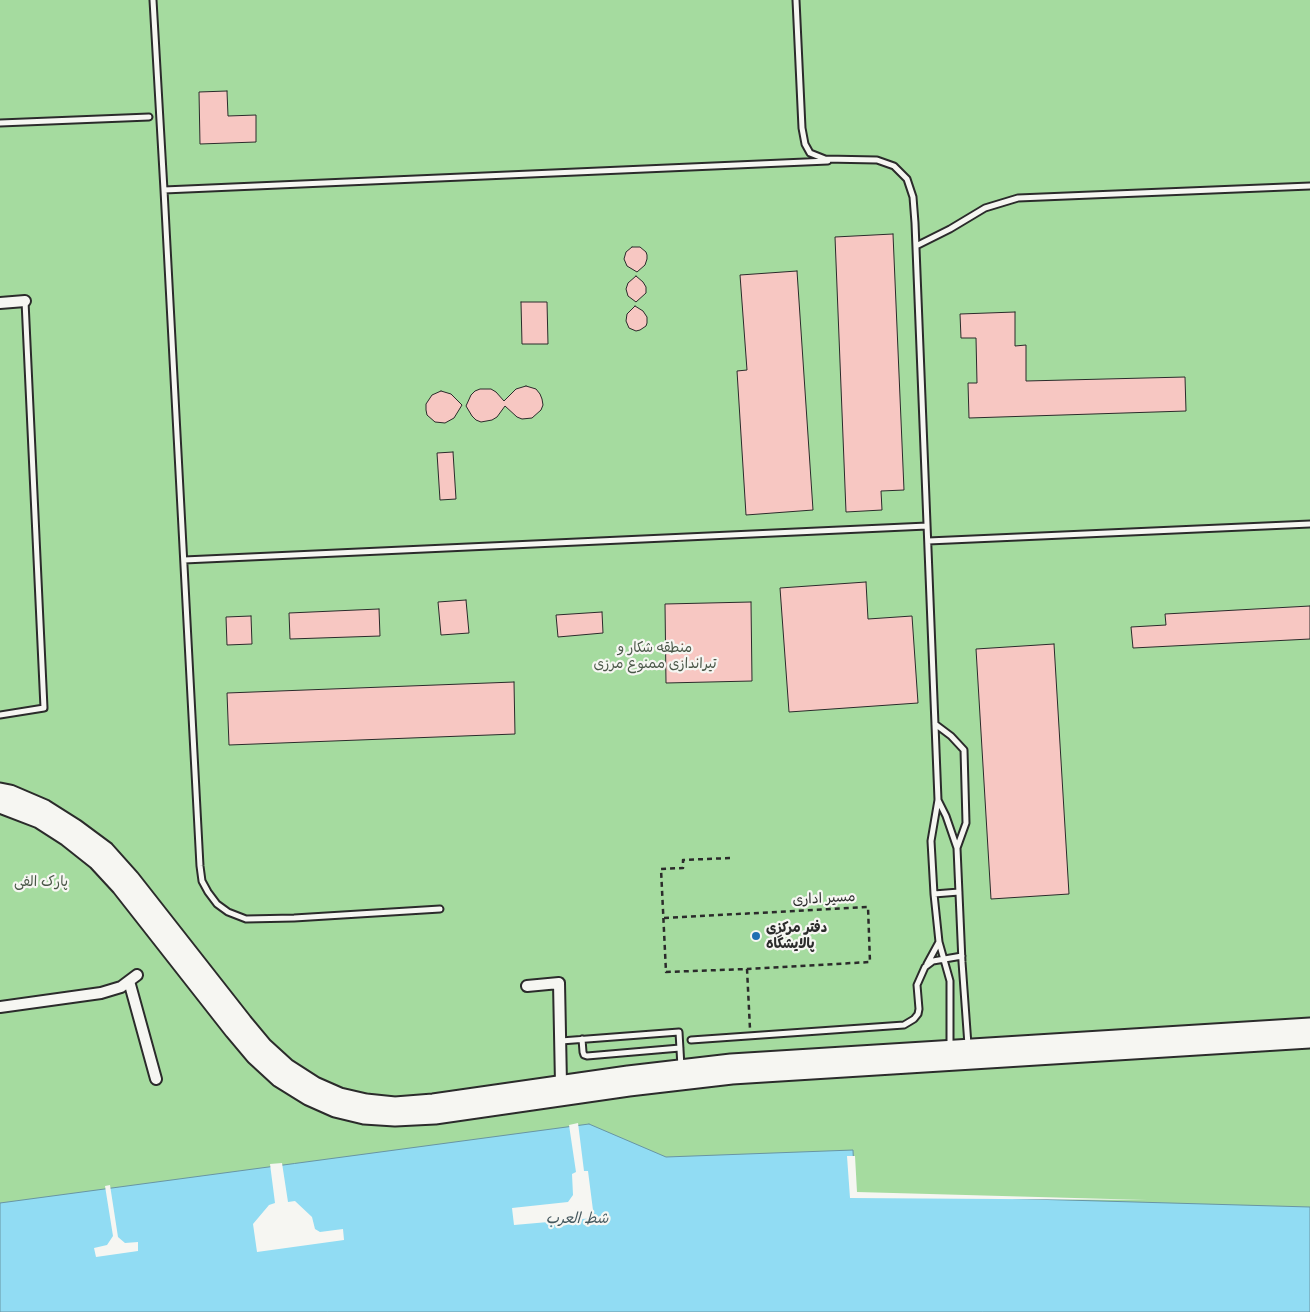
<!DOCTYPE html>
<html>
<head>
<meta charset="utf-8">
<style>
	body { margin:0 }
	canvas { display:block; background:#f6f6f2 }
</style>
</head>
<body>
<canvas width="1310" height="1312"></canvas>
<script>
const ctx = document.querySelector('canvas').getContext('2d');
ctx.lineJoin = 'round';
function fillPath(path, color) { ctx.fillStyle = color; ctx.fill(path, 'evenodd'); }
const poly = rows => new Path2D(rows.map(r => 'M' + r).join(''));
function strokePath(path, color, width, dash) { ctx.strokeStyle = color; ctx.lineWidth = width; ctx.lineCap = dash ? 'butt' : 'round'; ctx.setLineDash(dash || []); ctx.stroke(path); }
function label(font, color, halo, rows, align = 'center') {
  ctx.font = font + ' "Balsamiq Sans","Playpen Sans Arabic",sans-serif'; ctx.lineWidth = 4.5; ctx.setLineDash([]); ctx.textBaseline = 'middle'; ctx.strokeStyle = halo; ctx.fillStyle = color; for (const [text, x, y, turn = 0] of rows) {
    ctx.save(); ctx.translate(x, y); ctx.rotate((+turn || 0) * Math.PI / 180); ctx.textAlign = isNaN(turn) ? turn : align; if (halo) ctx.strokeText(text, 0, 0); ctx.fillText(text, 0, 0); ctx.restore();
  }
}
fillPath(poly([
	[0,0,1310,0,1310,1312,0,1312]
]), '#a5db9f');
const water = poly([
	[589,1124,666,1157,853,1150,855,1194,1310,1207,1310,1312,0,1312,0,1203,589,1124]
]);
fillPath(water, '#91dcf3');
strokePath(water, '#6895a3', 1);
fillPath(poly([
	[578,1123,584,1171,588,1171,594,1218,514,1225,512,1208,568,1202,573,1195,572,1174,576,1172,569,1125],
	[847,1156,855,1156,857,1192,1147,1200,850,1198],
	[282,1163,288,1202,295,1201,312,1217,315,1229,320,1232,343,1229,344,1240,257,1252,253,1224,269,1205,275,1203,270,1164],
	[110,1185,118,1237,125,1243,138,1242,138,1251,96,1257,94,1248,107,1245,113,1236,105,1186]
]), '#f6f6f2');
const building = poly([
	[227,91,228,116,256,115,256,142,200,144,199,92,227,91],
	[893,234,904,490,881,491,882,510,846,512,835,237,893,234],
	[632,247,640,247,646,252,647,255,647,259,645,265,637,272,627,266,624,259,626,252,632,247],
	[797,271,813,510,746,515,737,371,747,370,740,275,797,271],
	[636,276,643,282,646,287,646,293,636,302,628,296,626,289,628,283,636,276],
	[521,302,547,302,548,344,522,344,521,302],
	[635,306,643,311,647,317,647,323,646,326,640,330,636,331,629,328,626,321,627,314,635,306],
	[1015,312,1015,346,1026,345,1026,381,1185,377,1186,411,969,418,968,383,977,383,976,338,961,338,960,314,1015,312],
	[526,386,536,389,540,394,542,399,543,405,541,410,532,418,522,419,517,417,505,406,497,417,492,420,481,422,476,420,472,416,466,406,471,395,475,391,480,389,491,389,496,392,504,401,516,389,526,386],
	[441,391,451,394,462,405,454,418,445,423,435,422,427,415,426,410,426,404,432,395,441,391],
	[453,452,456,499,440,500,437,453,453,452],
	[866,582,868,619,912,616,918,703,789,712,780,588,866,582],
	[466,600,469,633,441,635,438,602,466,600],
	[751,602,752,681,666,683,665,604,751,602],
	[1310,606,1310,639,1133,648,1131,627,1166,625,1165,614,1310,606],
	[379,609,380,636,290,639,289,613,379,609],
	[602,612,603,633,558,637,556,615,602,612],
	[251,616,252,644,227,645,226,617,251,616],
	[1054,644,1069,894,991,899,976,649,1054,644],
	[514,682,515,734,229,745,227,693,514,682]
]);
fillPath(building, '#f7c7c2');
strokePath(building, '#2b2b2b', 1);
const lane = poly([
	[153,0,164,190,200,866,202,881,208,892,217,904,228,912,246,919,294,918,440,909],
	[796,0,802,128,805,144,810,153,825,159,877,160,894,166,907,179,913,197,915,223,938,800,931,841,934,894,939,942,950,981,950,1046],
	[0,123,149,117],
	[164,190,828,161],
	[916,246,950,229,985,208,1018,198,1310,186],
	[928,541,1310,524],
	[184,560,927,526],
	[0,715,44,708,25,301],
	[935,724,951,736,964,750,966,823,957,848],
	[938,800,946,816,957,848,962,962,968,1045],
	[934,894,959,892],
	[927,964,939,942],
	[582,1039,583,1052,584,1055,587,1056,680,1048],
	[691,1040,904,1025,914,1019,918,1014,919,1009,917,985,925,967,933,961,962,956],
	[561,1041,679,1032,681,1067]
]);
const street = poly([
	[0,303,25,301],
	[129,981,156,1079],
	[527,986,559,983,561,1084],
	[0,1007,101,993,121,987,137,975]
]);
const primary = poly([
	[0,791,10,793,45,808,75,827,106,850,131,878,244,1022,264,1046,287,1067,315,1085,340,1096,366,1102,395,1105,433,1102,628,1074,731,1062,1310,1026],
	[0,805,39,820,67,838,96,861,120,887,233,1031,254,1056,279,1079,308,1097,335,1109,364,1116,395,1118,435,1116,629,1088,732,1076,1310,1040]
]);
strokePath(lane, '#2b2b2b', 9);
strokePath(street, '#2b2b2b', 14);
strokePath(primary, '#2b2b2b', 19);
strokePath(poly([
	[730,858,683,860,683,868,661,869,666,972,747,969,750,1029],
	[664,918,868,907,870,962,747,969]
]), '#2b2b2b', 2.5, [5, 4]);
strokePath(lane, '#f6f6f2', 5);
strokePath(street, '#f6f6f2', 10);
strokePath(primary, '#f6f6f2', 15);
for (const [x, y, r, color] of [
	[756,936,5,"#1f6fb2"]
]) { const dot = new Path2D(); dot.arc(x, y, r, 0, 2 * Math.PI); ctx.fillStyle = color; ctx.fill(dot); strokePath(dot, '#f6f6f2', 2); }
label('14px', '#4a5748', '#f6f6f2', [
	["منطقه شکار و",655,648],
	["تیراندازی ممنوع مرزی",655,664],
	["پارک الفی",41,882]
]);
label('14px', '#2b2b2b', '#f6f6f2', [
	["مسیر اداری",824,899,-3]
]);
label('bold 14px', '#2b2b2b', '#f6f6f2', [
	["دفتر مرکزی",766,928],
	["پالایشگاه",766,944]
], 'left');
label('italic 15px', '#44575d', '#f6f6f2', [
	["شط العرب",577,1219]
]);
</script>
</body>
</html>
